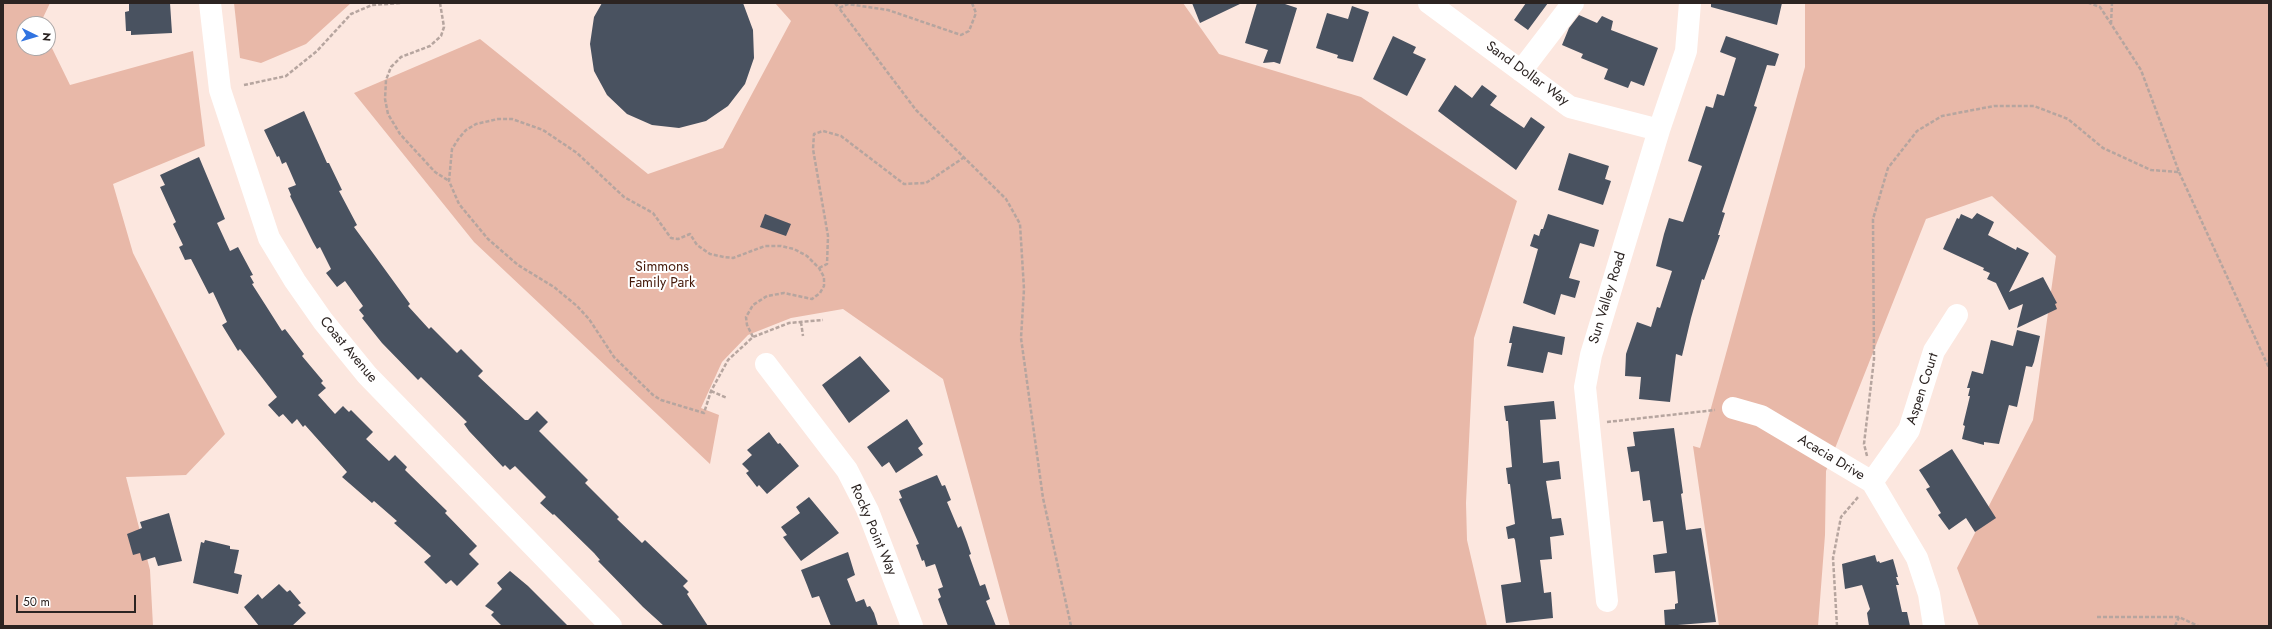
<!DOCTYPE html>
<html>
<head>
<meta charset="utf-8">
<style>
	body { margin:0 }
	#map { position:relative; width:2272px; height:629px; overflow:hidden; background:#fce7df; font-family:Jost,sans-serif }
	canvas { display:block }
	.frame { position:absolute; inset:0; border:4px solid #2c2422; pointer-events:none }
	.north { position:absolute; left:16px; top:16px; width:40px; height:40px; box-sizing:border-box; background:#fff; border:1px solid #aba7a7; border-radius:50%; rotate:95deg; font-size:11px; font-weight:700; line-height:16px; text-align:center; color:#2c2422 }
	.north::after { content:''; display:block; margin:auto; width:14px; height:18px; background:#3173e0; clip-path:polygon(50% 0,100% 100%,50% 72%,0 100%) }
	.scale { position:absolute; left:16px; top:595px; width:120px; height:18px; box-sizing:border-box; border:2px solid #2c2422; border-top:0; padding-left:5px; font-size:12px; line-height:14px; white-space:nowrap; color:#2c2422; -webkit-text-stroke:3px #fff; paint-order:stroke }
</style>
</head>
<body>
<div id="map">
<canvas width="2272" height="629"></canvas>
<div class="frame"></div>
<div class="north">N</div>
<div class="scale">50 m</div>
</div>
<script>
const ctx = document.querySelector('canvas').getContext('2d');
ctx.lineJoin = 'round';
function fillPath(path, color) { ctx.fillStyle = color; ctx.fill(path, 'evenodd'); }
const poly = rows => new Path2D(rows.map(r => 'M' + r).join(''));
function strokePath(path, color, width, dash) { ctx.strokeStyle = color; ctx.lineWidth = width; ctx.lineCap = dash ? 'butt' : 'round'; ctx.setLineDash(dash || []); ctx.stroke(path); }
function label(font, color, halo, rows, align = 'center') {
  ctx.font = font + ' Jost,sans-serif'; ctx.lineWidth = 4; ctx.setLineDash([]); ctx.textBaseline = 'middle'; ctx.strokeStyle = halo; ctx.fillStyle = color; for (const [text, x, y, turn = 0] of rows) {
    ctx.save(); ctx.translate(x, y); ctx.rotate((+turn || 0) * Math.PI / 180); ctx.textAlign = isNaN(turn) ? turn : align; if (halo) ctx.strokeText(text, 0, 0); ctx.fillText(text, 0, 0); ctx.restore();
  }
}
fillPath(poly([
	[3,3,50,3,40,24,24,24,24,48,48,48,48,40,70,85,193,51,205,146,113,184,133,253,225,434,186,475,126,477,150,570,153,626,3,626],
	[234,3,351,3,306,44,261,63,240,58],
	[775,3,1183,3,1219,54,1361,97,1517,201,1474,338,1466,503,1467,540,1487,626,1010,626,943,379,843,309,791,318,748,335,722,362,701,408,719,415,710,464,474,242,354,93,480,39,648,174,723,148,791,21],
	[1805,3,2269,3,2269,626,1979,626,1957,568,2033,420,2056,256,1992,196,1926,219,1826,471,1825,535,1818,626,1719,626,1693,446,1700,448,1805,67]
]), '#e8b8a8');
fillPath(poly([
	[129,3,170,3,172,33,131,35,131,31,126,31,125,12,129,11],
	[602,3,743,3,753,30,754,58,745,84,728,106,706,121,679,128,652,125,627,114,607,95,594,71,590,44,594,17],
	[1192,3,1242,3,1200,23],
	[1257,3,1282,3,1297,8,1280,64,1274,62,1263,63,1268,50,1245,43],
	[1526,3,1548,3,1528,30,1514,20],
	[1711,3,1782,3,1777,25,1711,7],
	[1352,6,1369,12,1353,62,1337,58,1338,55,1316,48,1327,13,1348,19],
	[1579,15,1597,23,1602,16,1613,21,1611,30,1658,48,1644,86,1631,81,1628,88,1604,79,1608,69,1581,58,1583,54,1562,45,1569,28],
	[1393,36,1416,47,1413,53,1426,59,1407,96,1373,79],
	[1726,36,1779,54,1775,66,1767,65,1754,106,1757,107,1722,212,1725,213,1718,235,1720,235,1704,280,1702,279,1691,318,1682,356,1676,354,1670,402,1639,399,1641,377,1625,376,1626,354,1637,322,1651,327,1657,307,1660,308,1672,271,1656,266,1664,234,1669,218,1683,222,1702,166,1688,161,1706,106,1713,108,1717,94,1724,96,1736,58,1720,52],
	[1455,85,1472,98,1482,85,1497,96,1490,105,1524,128,1531,117,1545,127,1516,170,1438,111],
	[304,111,327,163,329,163,342,190,339,191,357,225,354,227,410,304,408,306,429,329,431,327,457,353,461,349,483,371,478,376,525,420,528,420,537,411,548,422,539,431,588,480,585,483,619,517,617,519,642,543,645,540,688,581,683,586,689,592,687,594,708,626,664,626,643,607,598,561,600,560,594,553,554,514,553,515,540,503,546,497,515,466,510,470,505,465,503,467,469,431,464,424,467,422,421,377,418,380,382,343,362,318,364,316,359,310,363,306,345,281,337,287,326,273,331,269,320,247,317,249,313,242,290,196,291,195,288,188,296,185,286,162,282,164,279,156,277,157,264,130],
	[1569,153,1609,166,1605,179,1611,181,1603,205,1558,190],
	[199,157,225,219,217,223,230,251,238,247,253,275,250,276,254,283,252,284,268,309,282,331,285,329,304,354,302,356,323,381,321,383,326,388,318,395,335,414,343,406,349,412,351,410,373,432,366,439,389,461,395,455,407,467,405,470,447,511,445,513,477,546,469,554,479,564,457,586,451,580,446,584,424,562,431,556,394,523,397,521,374,501,372,503,342,477,347,472,305,425,303,427,297,419,292,424,283,414,279,417,268,405,277,397,240,349,238,351,222,325,227,322,213,292,209,294,191,259,185,260,179,247,183,245,173,224,176,222,160,187,165,185,160,175],
	[1977,213,1994,222,1988,235,2016,250,2017,247,2029,253,2009,292,2043,277,2057,303,2055,304,2057,309,2017,328,2023,304,2009,310,1996,283,1987,279,1990,273,1983,270,1984,268,1943,249,1957,218,1959,219,1961,214,1972,219],
	[765,214,791,224,786,236,760,227],
	[1548,214,1599,230,1594,247,1580,243,1569,278,1580,281,1575,298,1561,294,1555,315,1523,303,1538,249,1530,246,1534,234,1539,236,1541,229,1543,229],
	[1513,326,1565,337,1562,355,1548,352,1543,373,1507,366,1512,343,1509,343],
	[2017,330,2040,336,2034,362,2032,367,2026,366,2017,407,2009,405,1999,444,1984,442,1984,445,1962,439,1965,426,1963,425,1970,396,1968,396,1970,388,1967,388,1972,371,1983,374,1991,340,2013,346],
	[860,356,890,391,849,423,822,385],
	[1554,401,1556,419,1540,420,1543,463,1559,461,1561,479,1546,481,1552,519,1561,518,1564,535,1550,537,1552,559,1540,560,1544,593,1551,592,1553,618,1506,623,1501,585,1521,582,1515,540,1514,538,1508,539,1506,527,1515,524,1510,484,1508,484,1506,468,1512,467,1508,421,1506,421,1504,406],
	[907,419,923,444,918,448,923,455,896,473,889,462,882,467,867,447],
	[1674,428,1683,493,1681,494,1686,530,1701,528,1716,622,1665,626,1664,610,1675,609,1675,604,1678,603,1675,571,1655,573,1653,555,1667,553,1663,521,1653,522,1650,500,1643,501,1639,471,1631,472,1627,447,1635,446,1633,432],
	[769,432,778,444,780,443,799,466,767,494,759,485,757,487,746,473,749,471,742,464,752,455,747,450],
	[1952,449,1996,518,1975,532,1966,518,1949,530,1938,515,1941,513,1926,489,1930,487,1919,470],
	[937,475,942,486,945,485,951,500,947,502,958,528,961,526,967,542,971,554,969,555,980,586,985,584,990,599,986,601,996,626,948,626,938,599,941,597,938,589,943,587,935,564,926,567,924,560,922,561,916,545,919,544,899,499,902,498,899,491],
	[809,497,839,533,801,561,783,537,787,535,781,527,800,513,796,507],
	[169,513,182,561,158,566,155,557,142,561,140,553,133,555,127,534,142,528,140,522],
	[205,540,230,546,230,549,239,550,234,573,242,575,238,594,193,583,201,542,204,543],
	[848,552,855,575,847,579,856,602,864,599,867,607,870,606,874,613,878,626,831,626,819,596,812,598,807,585,801,570],
	[1875,555,1877,562,1879,561,1880,563,1893,559,1898,577,1896,577,1899,585,1896,585,1902,612,1907,612,1910,626,1869,626,1867,613,1870,609,1862,585,1845,589,1842,564],
	[510,571,528,586,568,626,502,626,491,615,494,612,485,606,502,589,497,583],
	[279,584,287,592,290,590,301,603,298,605,306,613,292,626,259,626,244,607,258,594,262,599]
]), '#495260');
strokePath(poly([
	[440,3,444,27,441,36,430,46,401,57,391,67,386,80,385,99,388,114,400,134,435,172,449,181],
	[835,3,839,8],
	[972,3,976,13,969,31,961,35,888,10,848,4,839,8,916,110,1006,199,1020,224,1024,289,1021,338,1043,498,1071,626],
	[2111,24,2112,3],
	[244,85,286,76,317,51,351,14,372,5,401,3],
	[2179,172,2269,368],
	[819,268,827,264,828,236,813,149,814,134,823,131,841,136,904,184,926,183,963,158],
	[801,322,803,336],
	[753,337,747,325,746,317,753,305,767,296,784,293,812,299,820,293,824,286,824,277,819,268,807,256,794,249,781,246,765,246,733,258,724,257,710,254,697,245,690,234,678,239,671,238,653,213,624,197,577,153,543,130,512,119,498,119,476,124,466,130,459,138,452,149,449,181,459,204,488,239,518,265,554,287,577,306,589,319,614,357,653,395,661,400,704,413,711,391,728,360,753,337,789,323,823,320],
	[711,391,727,398],
	[1607,422,1715,410],
	[1867,456,1864,444,1874,359,1873,219,1888,168,1917,131,1942,116,1994,106,2034,106,2068,119,2103,148,2151,170,2179,172,2141,70,2100,7,2089,3],
	[2097,617,2179,617,2198,626],
	[1837,626,1833,558,1841,517,1859,496],
	[2175,626,2179,617]
]), '#b6a59f', 2.5, [4, 2]);
strokePath(poly([
	[210,3,220,90,269,238,295,281,323,321,367,375,611,626],
	[1429,3,1570,107,1659,130],
	[1521,71,1573,3],
	[766,364,847,470,868,511,912,626],
	[1733,408,1761,416,1872,482,1917,558,1929,594,1934,626],
	[1872,482,1909,430,1934,351,1957,315],
	[1607,601,1585,387,1591,355,1659,130,1686,51,1690,3]
]), '#fff', 22);
label('14px', '#2c2422', '#fff', [
	["Sand Dollar Way",1527,74,36],
	["Sun Valley Road",1608,298,-73],
	["Coast Avenue",348,350,50],
	["Aspen Court",1923,389,-72],
	["Acacia Drive",1831,458,31],
	["Rocky Point Way",873,530,67]
]);
label('14px', '#461a0a', '#fff', [
	["Simmons",662,268],
	["Family Park",662,284]
]);
</script>
</body>
</html>
